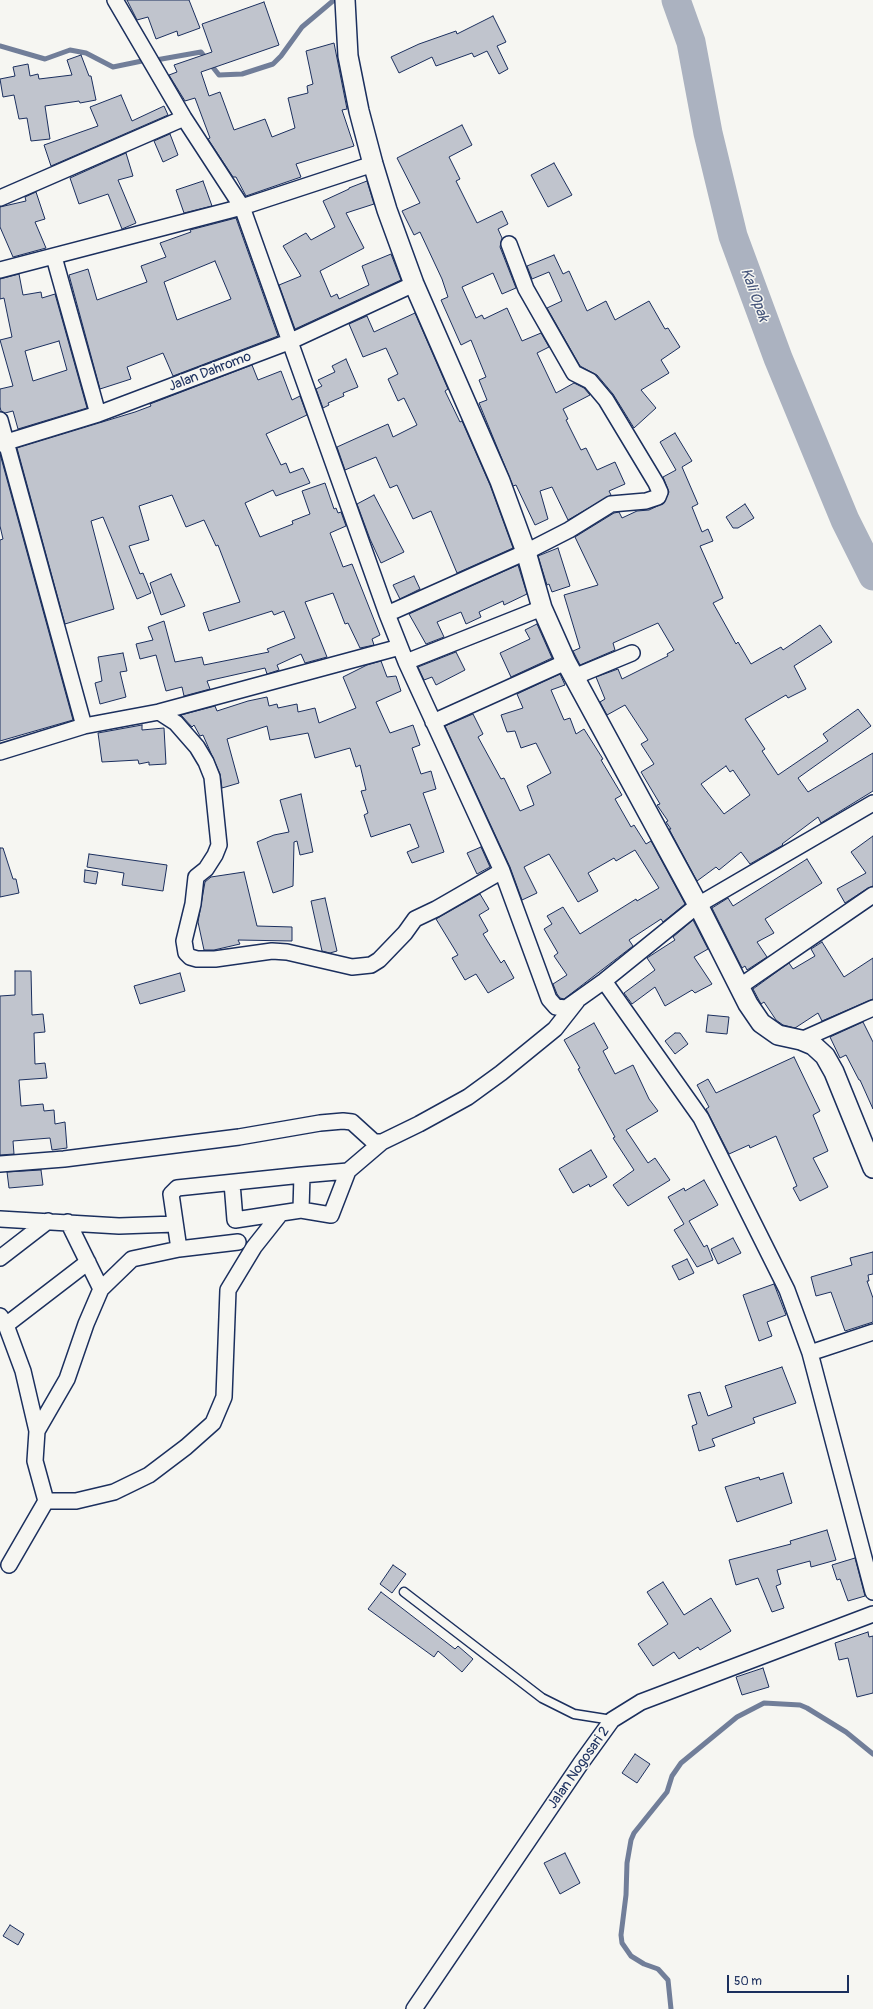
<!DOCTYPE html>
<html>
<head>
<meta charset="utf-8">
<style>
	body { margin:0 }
	#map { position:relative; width:873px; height:2009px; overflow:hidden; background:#f6f6f2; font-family:Pangolin,sans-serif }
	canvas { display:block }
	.scale { position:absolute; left:727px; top:1975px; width:122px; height:18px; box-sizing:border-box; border:2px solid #1b2f5e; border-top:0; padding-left:5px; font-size:12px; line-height:14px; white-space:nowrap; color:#1b2f5e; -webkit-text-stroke:3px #f6f6f2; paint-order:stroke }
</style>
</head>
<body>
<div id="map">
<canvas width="873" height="2009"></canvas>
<div class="scale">50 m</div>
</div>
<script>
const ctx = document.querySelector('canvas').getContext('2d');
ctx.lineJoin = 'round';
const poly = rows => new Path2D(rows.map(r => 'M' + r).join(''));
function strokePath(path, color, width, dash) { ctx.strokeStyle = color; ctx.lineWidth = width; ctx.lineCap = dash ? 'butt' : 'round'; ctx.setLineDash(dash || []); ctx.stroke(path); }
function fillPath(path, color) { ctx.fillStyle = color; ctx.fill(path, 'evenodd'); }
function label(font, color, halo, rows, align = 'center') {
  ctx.font = font + ' Pangolin,sans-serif'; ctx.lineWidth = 3; ctx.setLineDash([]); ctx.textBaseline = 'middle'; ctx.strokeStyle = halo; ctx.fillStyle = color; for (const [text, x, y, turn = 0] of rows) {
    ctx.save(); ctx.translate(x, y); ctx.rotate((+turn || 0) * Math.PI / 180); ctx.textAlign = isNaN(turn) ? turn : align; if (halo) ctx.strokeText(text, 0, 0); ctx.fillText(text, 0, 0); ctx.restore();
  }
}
strokePath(poly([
	[0,46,45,59,70,50,86,53,113,67,142,61],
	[156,60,201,52,219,75,242,74,273,64,281,56,302,27,334,0],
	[671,2009,668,1980,658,1969,644,1964,631,1956,622,1943,621,1935,626,1895,627,1863,631,1840,634,1833,667,1792,672,1776,681,1763,737,1717,764,1703,800,1705,807,1708,846,1732,873,1754]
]), '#717e99', 5);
strokePath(poly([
	[676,0,691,42,708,133,733,236,778,358,845,520,873,576]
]), '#abb2c0', 29);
const building = poly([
	[127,0,189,0,200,28,178,36,177,31,156,39,148,17,137,20,127,0],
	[264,2,279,45,201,72,209,96,220,92,234,130,265,119,272,137,295,128,288,98,308,93,307,86,313,84,306,51,334,43,347,109,342,110,354,146,296,164,301,177,246,196,236,177,233,177,208,139,210,138,195,98,185,101,169,75,177,72,174,65,212,52,202,24,264,2],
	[493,16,506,42,497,46,508,69,499,74,487,51,474,57,472,53,436,66,432,57,399,73,391,57,419,44,456,31,457,34,493,16],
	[81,55,89,76,91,76,96,100,80,103,79,101,45,106,50,139,31,141,27,118,19,119,14,95,3,97,0,79,15,76,13,67,28,64,30,76,38,74,39,79,72,75,67,60,81,55],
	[121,95,132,121,164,106,168,115,51,166,44,145,98,126,90,107,121,95],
	[462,125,472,145,449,157,460,179,456,181,477,223,502,211,508,224,498,229,502,238,500,247,516,288,502,294,493,273,462,287,476,318,482,315,484,319,507,308,522,341,541,333,549,347,537,353,556,393,574,383,584,388,590,395,563,409,568,419,566,420,581,450,586,448,597,470,615,462,625,484,609,491,611,495,568,520,552,487,540,491,548,519,535,525,516,485,513,486,479,403,487,400,479,380,486,377,471,340,461,345,441,300,448,297,442,279,420,232,414,235,402,211,420,203,397,158,462,125],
	[170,134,178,155,163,162,154,141,170,134],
	[126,153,133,176,118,180,136,223,122,229,108,194,79,204,70,178,126,153],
	[554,163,572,195,548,207,531,175,554,163],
	[203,181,212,206,184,213,176,190,203,181],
	[367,181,374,204,346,213,364,248,320,271,331,297,337,294,339,299,369,285,362,266,391,254,401,280,295,329,279,285,301,276,283,246,306,233,311,240,335,227,323,201,349,189,349,188,367,181],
	[36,192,45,219,35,222,46,248,13,257,0,227,0,207,26,201,25,197,36,192],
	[236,218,278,336,173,376,163,353,127,367,131,379,100,389,69,275,88,269,97,300,147,282,141,266,166,257,160,243,191,232,190,230,236,218],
	[215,261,231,299,177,320,164,282,215,261],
	[554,255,563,274,569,271,587,311,606,301,615,320,649,301,665,329,668,328,680,347,661,360,669,373,641,390,656,408,634,428,613,394,597,375,580,366,547,308,562,301,549,272,532,279,527,266,554,255],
	[19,274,23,295,41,292,42,298,55,294,87,408,18,429,13,411,5,413,1,411,0,407,0,389,13,386,0,340,12,337,4,298,0,299,0,279,19,274],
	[59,341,67,370,33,381,25,351,59,341],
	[415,313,448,389,445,391,460,422,462,421,490,485,513,548,457,573,431,511,413,519,397,485,390,488,376,457,345,470,337,447,388,424,393,437,417,425,404,398,398,401,388,379,398,374,386,348,363,357,349,324,367,316,374,332,415,313],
	[346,359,358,387,343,393,344,396,328,403,329,405,323,408,316,389,322,386,318,380,335,372,332,366,346,359],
	[252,365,258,380,281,371,292,400,300,396,307,415,266,434,281,465,286,463,290,473,303,468,310,483,276,496,273,490,245,503,260,537,293,524,292,521,310,514,302,491,325,483,334,509,336,508,338,513,341,512,346,526,330,533,343,567,352,564,380,635,372,639,374,645,360,648,348,623,345,624,333,593,305,602,327,657,305,663,301,654,277,665,279,670,267,674,265,668,207,681,210,689,184,696,182,687,166,691,156,655,140,659,136,644,153,640,148,627,164,621,175,662,202,657,204,665,269,652,267,649,295,638,284,611,274,615,272,611,209,631,203,613,240,602,218,545,216,546,204,520,186,527,172,495,139,506,149,540,129,546,140,574,143,573,151,593,137,599,103,517,91,521,114,609,65,624,17,448,135,412,151,406,150,404,252,365],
	[675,433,692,461,682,467,698,504,692,507,702,532,708,529,713,541,700,546,723,598,713,603,736,644,738,642,751,664,781,647,783,650,820,625,832,642,794,666,806,689,788,698,786,695,745,719,765,749,762,751,778,775,828,741,823,734,858,709,871,726,798,778,808,792,873,753,873,791,821,823,818,817,782,844,783,845,750,864,741,852,719,870,716,867,697,881,669,829,671,829,666,822,668,821,657,805,660,804,641,772,654,764,641,744,648,740,625,705,607,715,600,702,605,699,596,677,618,669,622,679,668,656,667,654,674,650,658,623,613,643,615,650,580,665,573,651,580,648,564,595,598,585,575,537,614,513,619,512,622,518,637,511,649,510,664,503,669,492,663,477,676,470,660,442,675,433],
	[726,766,730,772,733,770,750,795,724,814,701,784,726,766],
	[0,454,73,720,0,741,0,540,3,539,0,526,0,454],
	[374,495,404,552,381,563,370,539,357,504,374,495],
	[745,504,754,518,738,528,733,528,726,517,745,504],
	[558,548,570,586,552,592,549,584,547,585,538,556,558,548],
	[518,565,527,594,504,605,503,601,479,612,481,617,466,624,461,612,437,622,444,637,426,644,409,614,518,565],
	[171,574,185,606,161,615,150,583,171,574],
	[414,576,420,589,400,599,393,585,414,576],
	[537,624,552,658,511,677,500,653,530,639,525,630,537,624],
	[456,652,465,670,436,685,432,677,424,680,418,667,456,652],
	[123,653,127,671,120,672,126,697,100,704,95,683,102,681,98,657,123,653],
	[381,661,387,677,396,676,401,691,376,702,390,733,413,725,420,745,412,748,421,774,431,771,436,789,423,793,444,852,412,863,407,852,419,847,410,824,371,837,364,815,368,813,361,791,366,790,360,765,356,767,350,748,315,758,308,733,270,740,267,726,227,739,239,783,222,788,220,774,203,735,200,736,194,725,192,727,181,715,215,706,217,711,248,701,267,697,269,706,277,704,278,708,297,704,298,712,315,708,319,723,356,708,343,677,367,665,381,661],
	[560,674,565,685,551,690,564,720,570,718,576,734,584,729,603,759,601,760,622,795,615,799,631,827,634,825,646,844,651,841,685,904,663,922,661,919,629,940,633,946,564,999,560,998,557,994,553,984,567,975,554,956,558,953,544,929,552,924,547,916,563,907,580,934,636,899,637,901,659,888,635,850,616,861,614,858,588,873,598,891,578,902,549,854,524,867,537,893,522,900,510,867,445,726,473,714,483,734,478,737,501,779,504,778,520,811,534,805,527,786,551,773,536,743,521,748,515,731,507,732,501,715,523,708,517,694,560,674],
	[142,725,142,730,164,728,166,764,149,765,149,762,139,764,138,760,102,762,98,733,142,725],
	[301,794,313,852,300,855,297,841,294,842,293,886,273,893,257,842,274,835,289,832,280,800,301,794],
	[873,836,873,886,868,888,845,903,837,889,866,873,851,852,873,836],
	[481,847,490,867,477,874,467,853,481,847],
	[0,848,3,848,13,879,16,879,19,893,0,897,0,848],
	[89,854,167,865,163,891,122,885,124,873,87,867,89,854],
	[807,859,822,883,765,919,774,933,757,942,767,957,747,970,745,966,742,968,712,908,728,898,733,906,807,859],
	[85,870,98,872,96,884,84,882,85,870],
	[244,872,257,926,292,927,292,941,238,940,240,944,214,950,204,950,198,922,205,882,211,877,244,872],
	[480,894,489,909,479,915,488,931,483,934,501,963,504,960,514,978,488,993,476,974,465,980,452,958,458,955,436,919,480,894],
	[325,898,337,951,330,953,322,951,311,901,325,898],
	[693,920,708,949,694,957,712,984,695,993,692,990,665,1006,655,987,632,1004,624,993,655,970,647,958,675,940,673,937,693,920],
	[822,942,844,977,873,958,873,999,822,1021,818,1013,795,1028,783,1025,776,1020,764,1002,761,1004,753,989,789,963,793,969,815,956,811,949,822,942],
	[15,971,31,971,32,1015,43,1014,45,1032,34,1033,35,1064,45,1063,47,1078,19,1080,21,1106,43,1104,44,1111,54,1110,55,1124,65,1122,67,1148,52,1150,50,1138,13,1141,14,1154,0,1155,0,996,15,995,15,971],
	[180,973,185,991,140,1004,134,986,180,973],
	[708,1015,729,1017,727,1034,706,1032,708,1015],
	[863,1022,873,1042,873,1109,860,1080,859,1080,846,1055,840,1058,830,1037,863,1022],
	[594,1023,608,1048,603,1051,615,1074,633,1065,649,1099,658,1111,626,1130,648,1163,655,1158,670,1180,628,1206,613,1185,634,1170,613,1138,615,1137,598,1106,578,1069,580,1068,564,1040,594,1023],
	[675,1033,680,1033,688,1044,675,1054,665,1041,675,1033],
	[794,1057,820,1111,813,1115,828,1151,813,1158,828,1187,800,1201,793,1188,797,1186,776,1136,750,1148,749,1145,729,1154,706,1109,709,1107,697,1085,708,1079,716,1093,794,1057],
	[591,1150,607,1177,590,1187,589,1184,573,1193,559,1169,591,1150],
	[41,1170,43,1185,9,1188,7,1172,41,1170],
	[704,1180,718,1205,689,1221,704,1247,707,1245,713,1260,697,1267,674,1230,684,1224,668,1197,684,1188,685,1191,704,1180],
	[733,1238,741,1253,718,1264,711,1249,733,1238],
	[873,1252,873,1274,868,1275,869,1281,867,1281,873,1298,873,1322,845,1331,831,1292,816,1296,811,1277,852,1265,850,1258,873,1252],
	[687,1259,694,1273,679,1280,672,1266,687,1259],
	[774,1284,786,1315,767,1322,772,1336,759,1341,743,1295,774,1284],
	[782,1367,796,1403,753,1418,755,1423,712,1439,715,1446,699,1451,692,1426,697,1424,688,1395,700,1392,708,1416,732,1407,725,1386,782,1367],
	[783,1473,792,1503,737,1522,725,1487,759,1477,760,1480,783,1473],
	[827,1530,836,1560,811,1567,810,1561,777,1570,781,1584,776,1586,784,1608,772,1612,758,1578,736,1585,729,1560,791,1544,790,1541,827,1530],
	[855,1558,865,1596,848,1601,840,1579,837,1580,832,1565,855,1558],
	[393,1565,406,1574,392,1593,380,1584,393,1565],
	[663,1582,684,1615,711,1598,731,1631,700,1650,698,1647,679,1659,674,1652,653,1666,638,1644,668,1624,647,1592,663,1582],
	[381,1592,455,1649,458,1646,473,1659,462,1672,438,1651,434,1657,368,1609,381,1592],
	[868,1632,869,1637,873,1636,873,1693,857,1697,848,1658,839,1660,835,1643,868,1632],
	[763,1668,769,1687,742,1695,736,1677,763,1668],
	[635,1754,650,1764,637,1783,622,1773,635,1754],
	[565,1853,580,1883,560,1894,544,1863,565,1853],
	[10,1925,24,1934,18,1945,3,1936,10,1925]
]);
fillPath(building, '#c0c4cd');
strokePath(building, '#1b2f5e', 1);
const service = poly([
	[404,1592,542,1698,574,1714,612,1720]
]);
const minor = poly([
	[115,0,184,118,242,207,387,614,406,662,502,871,549,999,556,1007,566,1008,604,981,698,905,873,803],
	[0,198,184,118],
	[54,257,98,414],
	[0,270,242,207,373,164],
	[0,420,84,726],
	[0,444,98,414,291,341,414,284],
	[387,614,526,552,569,530,611,504,646,501,658,497,660,492,656,483,606,400,590,381,574,373,526,289,509,244],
	[406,662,542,608],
	[574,677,632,653],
	[159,712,176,723,197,747,206,762,212,777,219,845,215,855,206,869,196,877,193,904,184,941,186,953,190,957,197,959,215,959,272,951,287,952,352,967,371,965,379,960,405,933,415,919,436,909,502,871],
	[433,722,566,662],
	[0,752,84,726,159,712,400,647],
	[604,981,701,1118,787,1290,810,1353,873,1592],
	[739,987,873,895],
	[801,1040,873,1008],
	[0,1164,64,1159,239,1137,320,1123,343,1121,352,1122,374,1142,382,1142,419,1124,468,1097,501,1073,555,1029,577,1001],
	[232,1183,235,1220,301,1210,331,1215,348,1171,382,1142],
	[301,1210,302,1175,348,1171],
	[0,1219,119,1226,175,1224],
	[68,1222,101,1289],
	[179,1249,171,1194,177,1188,302,1175],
	[0,1258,48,1221],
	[0,1316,6,1325,23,1371,37,1431],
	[6,1325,88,1262],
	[810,1353,873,1332],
	[46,1501,35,1461,37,1431,67,1379,86,1324,101,1289,132,1259,179,1249,238,1242],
	[9,1565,46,1501,76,1501,114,1492,149,1475,186,1447,213,1423,224,1397,228,1290,254,1247,281,1213],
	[414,2009,581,1763,612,1720,641,1702,873,1614]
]);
const tertiary = poly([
	[345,0,348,56,359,111,373,164,387,210,414,284,500,481,526,552,542,608,566,662,698,905,748,1004,761,1023,778,1035,801,1040,813,1045,825,1056,834,1072,873,1168]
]);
strokePath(service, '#1b2f5e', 11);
strokePath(minor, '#1b2f5e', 18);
strokePath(tertiary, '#1b2f5e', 22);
strokePath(service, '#f6f6f2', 8);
strokePath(minor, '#f6f6f2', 15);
strokePath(tertiary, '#f6f6f2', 19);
label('14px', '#1b2f5e', '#f6f6f2', [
	["Jalan Dahromo",210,372,-21],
	["Jalan Nogosari 2",579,1768,-55]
]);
label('italic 15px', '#46567b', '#f6f6f2', [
	["Kali Opak",754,295,70]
]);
</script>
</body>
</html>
